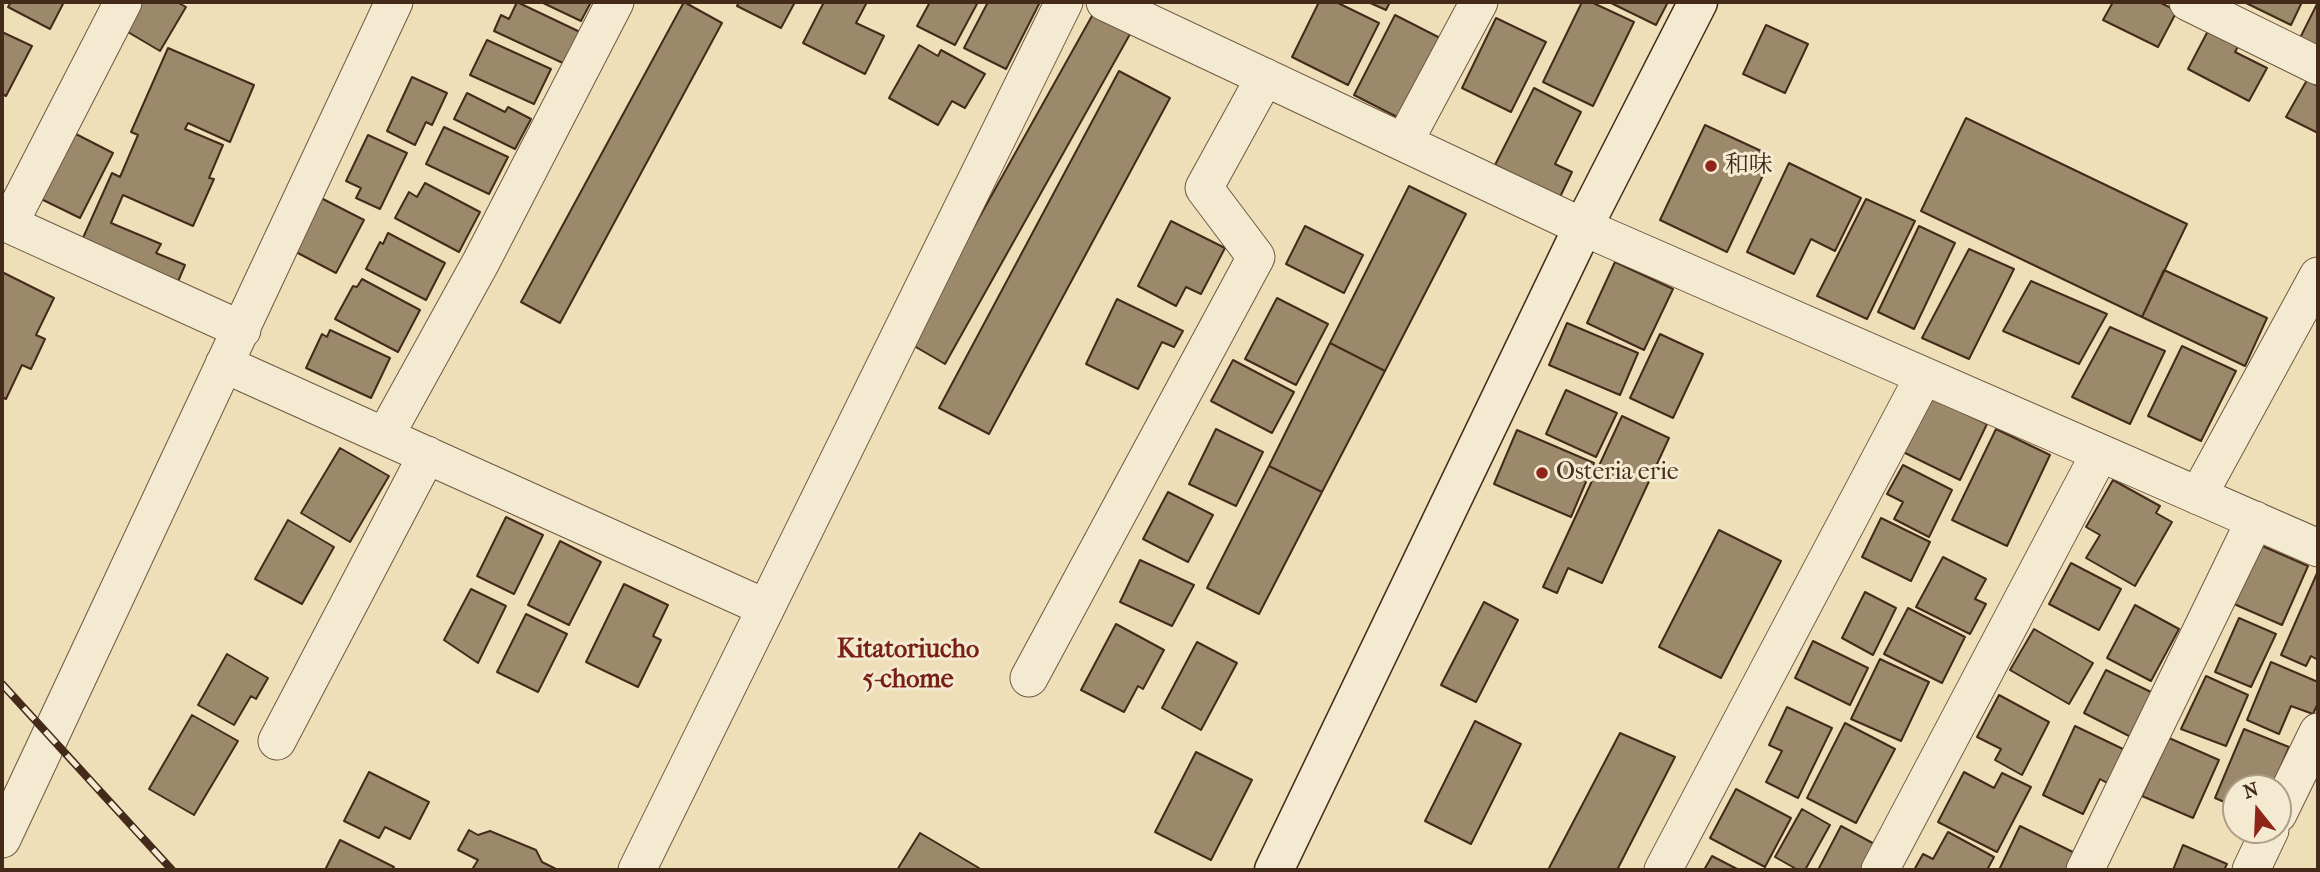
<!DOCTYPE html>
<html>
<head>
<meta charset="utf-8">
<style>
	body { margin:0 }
	#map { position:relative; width:2320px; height:872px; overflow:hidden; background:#eedfb8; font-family:"IM FELL French Canon",serif }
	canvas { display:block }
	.frame { position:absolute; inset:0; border:4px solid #442b19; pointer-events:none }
	.north { position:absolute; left:2222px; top:774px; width:70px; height:70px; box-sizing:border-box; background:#f4ead1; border:2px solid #ae9e87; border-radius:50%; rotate:342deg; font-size:19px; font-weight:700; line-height:28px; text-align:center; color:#442b19 }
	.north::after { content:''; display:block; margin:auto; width:24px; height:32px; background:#8f2418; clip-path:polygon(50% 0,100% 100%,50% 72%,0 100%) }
</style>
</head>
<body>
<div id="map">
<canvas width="2320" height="872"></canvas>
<div class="frame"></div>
<div class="north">N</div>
</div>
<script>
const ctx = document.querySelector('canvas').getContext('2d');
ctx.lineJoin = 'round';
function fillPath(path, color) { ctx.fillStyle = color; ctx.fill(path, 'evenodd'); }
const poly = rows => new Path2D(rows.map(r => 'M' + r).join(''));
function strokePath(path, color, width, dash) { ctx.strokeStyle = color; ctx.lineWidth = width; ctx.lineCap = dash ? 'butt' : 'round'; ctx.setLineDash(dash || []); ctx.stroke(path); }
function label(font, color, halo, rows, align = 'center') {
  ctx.font = font + ' "IM FELL French Canon","Noto Serif JP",serif'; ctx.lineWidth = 6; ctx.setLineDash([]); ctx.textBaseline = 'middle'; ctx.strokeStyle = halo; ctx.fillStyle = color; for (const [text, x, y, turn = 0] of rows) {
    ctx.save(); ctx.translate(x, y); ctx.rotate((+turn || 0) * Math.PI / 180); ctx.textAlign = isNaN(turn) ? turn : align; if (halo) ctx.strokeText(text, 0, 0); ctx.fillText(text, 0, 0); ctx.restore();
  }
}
const building = poly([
	[11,2,64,2,50,29,8,7,11,2],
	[130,2,177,2,186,7,160,51,116,25,130,2],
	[517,2,580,32,565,64,494,31,501,15,509,19,517,2],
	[541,2,591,2,581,21,541,2],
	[684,2,722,23,560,323,521,302,684,2],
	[739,2,795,2,781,28,737,6,739,2],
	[824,2,867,2,856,23,884,36,865,74,803,43,824,2],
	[930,2,978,2,955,45,917,26,930,2],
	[988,2,1040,2,1006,69,964,48,988,2],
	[1319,2,1336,2,1379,23,1348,85,1292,57,1319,2],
	[1368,2,1390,2,1386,10,1368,2],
	[1582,2,1591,2,1634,22,1593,106,1543,82,1582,2],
	[1609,2,1668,2,1656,25,1609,2],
	[2113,2,2159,2,2177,11,2158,47,2103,20,2113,2],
	[2244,2,2302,2,2291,25,2244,2],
	[2318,2,2318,47,2300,38,2318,2],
	[1097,7,1134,27,945,364,909,343,1097,7],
	[1395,15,1446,41,1405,121,1354,95,1395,15],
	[1496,18,1546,42,1511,112,1462,88,1496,18],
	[1766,25,1808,44,1785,93,1743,74,1766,25],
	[2210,27,2240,43,2235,52,2267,68,2249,101,2188,69,2210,27],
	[2,32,32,46,6,96,2,94,2,32],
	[487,40,551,69,534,104,470,75,487,40],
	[919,45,938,56,941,50,985,74,965,108,952,101,938,125,889,98,919,45],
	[168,48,254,85,230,142,188,123,185,129,223,145,209,178,214,179,193,226,123,195,111,223,161,244,156,253,185,265,174,291,78,249,112,173,120,177,138,135,131,132,168,48],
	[1119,71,1170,98,989,434,939,408,1119,71],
	[412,77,447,93,432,125,426,122,415,145,387,131,412,77],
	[2307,80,2318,86,2318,133,2286,117,2307,80],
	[1534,88,1581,112,1555,164,1572,172,1560,197,1495,165,1534,88],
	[467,93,505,112,508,107,531,119,515,149,454,119,467,93],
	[1966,118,2187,224,2142,317,1921,211,1966,118],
	[1705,125,1772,156,1727,252,1660,220,1705,125],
	[444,127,508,157,489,194,426,164,444,127],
	[70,131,113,153,80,218,37,197,70,131],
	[368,135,407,153,380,209,356,198,361,188,346,181,368,135],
	[1789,163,1861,198,1835,251,1811,239,1794,274,1747,252,1789,163],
	[425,183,480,212,459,252,395,218,409,192,417,197,425,183],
	[1409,186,1466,214,1385,371,1330,343,1409,186],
	[321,198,364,220,336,273,294,251,321,198],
	[1866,199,1915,221,1867,319,1817,296,1866,199],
	[1171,221,1225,248,1201,294,1186,287,1176,306,1138,286,1171,221],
	[1305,226,1363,255,1344,293,1286,264,1305,226],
	[1919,226,1955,243,1914,329,1878,312,1919,226],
	[388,233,445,263,426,300,366,269,380,242,383,244,388,233],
	[1969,249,2014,269,1969,359,1922,338,1969,249],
	[1615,262,1673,289,1644,350,1587,323,1615,262],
	[2164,270,2267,318,2245,366,2142,317,2164,270],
	[2,272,54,298,36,335,45,339,31,369,22,365,6,399,2,397,2,272],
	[362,279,420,310,398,352,335,319,353,286,357,287,362,279],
	[2031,281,2107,314,2079,364,2003,331,2031,281],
	[1277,298,1328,324,1296,385,1245,359,1277,298],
	[1117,299,1183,331,1174,347,1162,342,1138,389,1086,364,1117,299],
	[1567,323,1638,353,1620,395,1549,365,1567,323],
	[2110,327,2165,351,2130,424,2072,397,2110,327],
	[330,330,390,358,371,398,306,368,322,334,327,337,330,330],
	[1660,334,1703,354,1673,418,1630,398,1660,334],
	[1330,343,1385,371,1322,492,1269,466,1330,343],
	[2182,346,2236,371,2201,441,2148,416,2182,346],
	[1233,360,1294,392,1272,433,1211,401,1233,360],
	[1566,390,1617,413,1596,457,1546,434,1566,390],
	[1929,396,1987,424,1960,480,1901,451,1929,396],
	[1622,416,1669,438,1602,583,1568,568,1557,593,1543,587,1622,416],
	[1216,429,1263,452,1236,506,1189,484,1216,429],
	[1996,429,2050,455,2007,546,1952,520,1996,429],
	[1517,430,1594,463,1571,517,1494,484,1517,430],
	[340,448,389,476,350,542,301,513,340,448],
	[1903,465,1952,490,1929,537,1894,519,1903,502,1887,494,1903,465],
	[1269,466,1322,492,1259,614,1207,588,1269,466],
	[2113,480,2160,506,2156,513,2172,522,2135,586,2086,558,2100,535,2086,527,2113,480],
	[1168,492,1213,515,1188,562,1143,539,1168,492],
	[506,517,543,535,514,594,477,576,506,517],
	[1881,518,1930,542,1911,581,1862,557,1881,518],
	[288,520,334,547,302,604,255,579,288,520],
	[1719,530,1781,561,1721,678,1659,647,1719,530],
	[560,541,601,562,569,625,528,605,560,541],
	[2260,545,2308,566,2282,625,2234,604,2260,545],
	[1943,557,1986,579,1975,599,1986,604,1970,634,1916,607,1943,557],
	[1140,560,1194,585,1172,626,1120,602,1140,560],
	[2071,563,2121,589,2099,630,2049,604,2071,563],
	[2318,571,2318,660,2311,656,2306,666,2281,655,2318,571],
	[624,584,668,605,653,636,661,640,638,687,586,662,624,584],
	[471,589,506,606,478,663,444,640,471,589],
	[1865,592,1896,608,1873,655,1842,638,1865,592],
	[1484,602,1518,620,1476,702,1441,685,1484,602],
	[2135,605,2179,629,2151,681,2107,658,2135,605],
	[1908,608,1965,637,1942,683,1884,654,1908,608],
	[526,614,567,634,538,692,497,672,526,614],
	[2239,618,2276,634,2251,687,2215,672,2239,618],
	[1116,624,1164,650,1143,689,1138,686,1124,712,1081,690,1116,624],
	[2034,629,2093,663,2069,704,2010,670,2034,629],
	[1813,641,1868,668,1850,705,1795,678,1813,641],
	[1197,642,1237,663,1201,730,1162,708,1197,642],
	[227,654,268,678,256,699,251,696,234,725,198,705,227,654],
	[1880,659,1929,682,1901,741,1851,719,1880,659],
	[2271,662,2318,682,2318,703,2313,714,2291,706,2279,734,2247,720,2271,662],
	[2106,670,2155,694,2133,738,2084,713,2106,670],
	[2206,676,2248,695,2226,746,2181,729,2206,676],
	[1999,695,2049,722,2022,775,1995,760,2001,749,1977,737,1999,695],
	[1787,707,1832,728,1798,798,1766,782,1782,751,1769,745,1787,707],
	[192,715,238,741,194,815,149,789,192,715],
	[1475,721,1521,744,1471,844,1425,821,1475,721],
	[1845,723,1895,749,1856,823,1807,798,1845,723],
	[2075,726,2125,750,2109,784,2100,779,2083,814,2043,795,2075,726],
	[2244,729,2289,747,2272,788,2236,788,2236,807,2215,798,2244,729],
	[1620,733,1675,757,1617,870,1548,870,1620,733],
	[2169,738,2219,760,2193,818,2142,796,2169,738],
	[1196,752,1252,780,1211,860,1155,832,1196,752],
	[369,772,429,802,410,839,385,827,379,838,344,821,369,772],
	[1964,772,1994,788,2002,773,2031,787,1997,852,1938,822,1964,772],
	[1736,789,1791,818,1765,867,1710,838,1736,789],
	[1802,809,1830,825,1805,870,1798,870,1775,857,1802,809],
	[1841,826,1880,847,1867,870,1818,870,1841,826],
	[2020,826,2081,856,2074,870,1999,870,2020,826],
	[469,830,478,835,490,831,536,850,542,862,558,870,477,870,473,868,478,860,458,850,469,830],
	[1948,832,1994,857,1987,870,1914,870,1923,854,1933,859,1948,832],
	[920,833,979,868,978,870,897,870,920,833],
	[340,840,394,867,392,870,325,870,340,840],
	[2183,845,2227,864,2224,870,2173,870,2183,845],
	[1712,856,1739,870,1704,870,1712,856]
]);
fillPath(building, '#9c896c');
strokePath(building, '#442b19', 2);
const street = poly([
	[1105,2,1583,227,2318,548],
	[2188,2,2318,66],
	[1404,142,1479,2],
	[2,221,242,330],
	[9,224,123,2],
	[224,364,766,608],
	[385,436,481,262,615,2],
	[2198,496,2318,276],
	[1029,678,1256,257,1204,188,1265,77],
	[277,741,427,455],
	[2278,814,2318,732],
	[2,839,394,2],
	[637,870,1064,2],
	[1663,870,1924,376],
	[1880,870,2100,453],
	[2085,870,2255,520],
	[2251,870,2270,830]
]);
const secondary = poly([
	[1274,870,1583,227,1698,2]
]);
strokePath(street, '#6e5841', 39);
strokePath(secondary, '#442b19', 41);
strokePath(street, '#f4ead1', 37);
strokePath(secondary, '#f4ead1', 38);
const rail = poly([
	[2,684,172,870]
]);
strokePath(rail, '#442b19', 8);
strokePath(rail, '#f4ead1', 5, [16]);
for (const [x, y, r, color] of [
	[1711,166,7,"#8f2418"],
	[1542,473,7,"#8f2418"]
]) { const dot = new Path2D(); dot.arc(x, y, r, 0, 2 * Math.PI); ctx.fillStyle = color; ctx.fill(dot); strokePath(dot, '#f4ead1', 2.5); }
label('24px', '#442b19', '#f4ead1', [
	["和味",1725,166],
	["Osteria erie",1556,473]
], 'left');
label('bold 26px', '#7a1f14', '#f4ead1', [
	["Kitatoriucho",908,651],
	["5-chome",908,681]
]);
</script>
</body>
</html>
